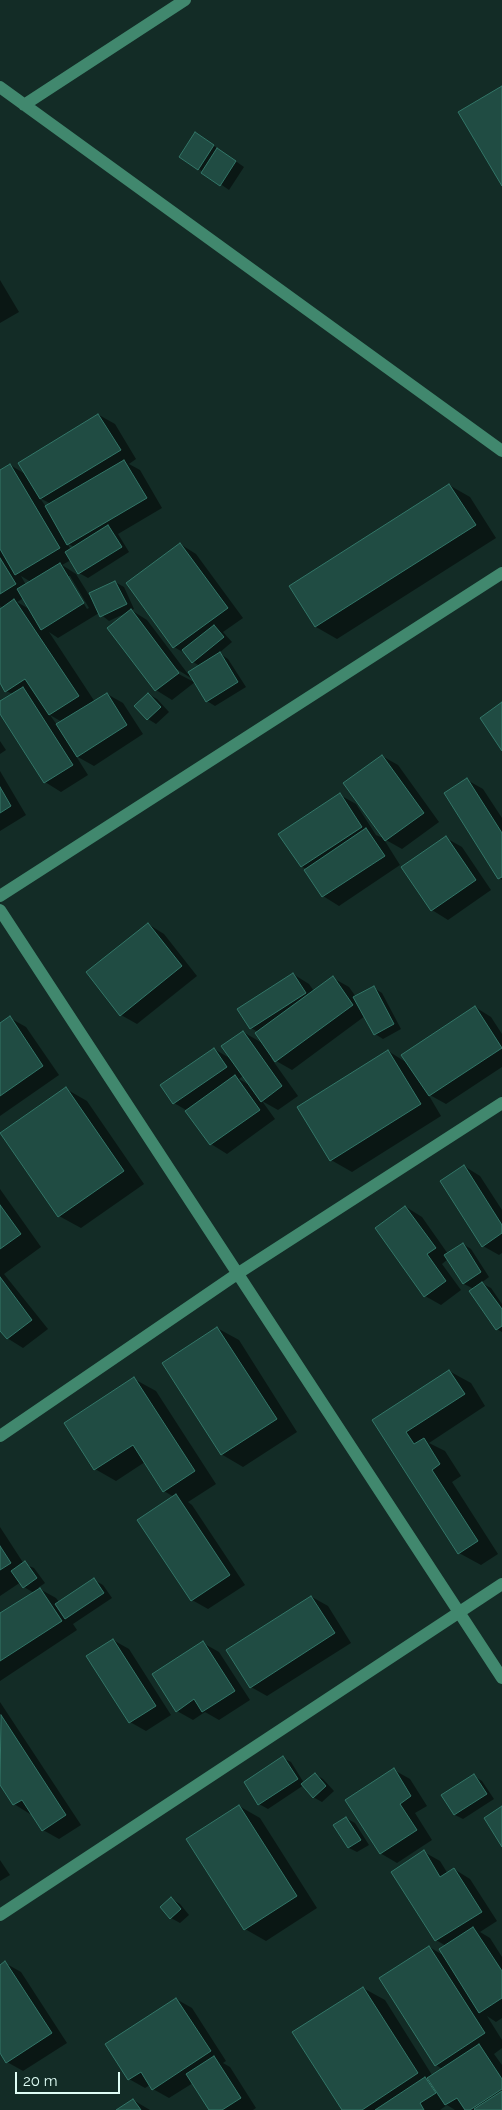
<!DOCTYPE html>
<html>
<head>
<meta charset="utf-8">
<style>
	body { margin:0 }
	#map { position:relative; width:502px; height:2110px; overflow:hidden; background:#132c26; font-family:Raleway,sans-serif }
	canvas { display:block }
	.scale { position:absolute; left:15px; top:2072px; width:105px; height:22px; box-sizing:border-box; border:2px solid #dffdf5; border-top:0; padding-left:6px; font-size:15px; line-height:18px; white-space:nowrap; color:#dffdf5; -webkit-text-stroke:4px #132c26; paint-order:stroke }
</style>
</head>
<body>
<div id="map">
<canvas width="502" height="2110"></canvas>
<div class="scale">20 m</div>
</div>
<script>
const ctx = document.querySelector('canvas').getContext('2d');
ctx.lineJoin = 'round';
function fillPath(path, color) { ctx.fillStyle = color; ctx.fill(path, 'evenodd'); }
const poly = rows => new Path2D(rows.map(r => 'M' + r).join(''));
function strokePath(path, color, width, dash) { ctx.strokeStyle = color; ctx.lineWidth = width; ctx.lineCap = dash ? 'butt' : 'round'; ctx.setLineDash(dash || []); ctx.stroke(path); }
fillPath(poly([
	[204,139,244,167,229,190,199,169],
	[0,280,19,312,0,323],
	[99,415,115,424,136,459,129,464,140,470,162,508,118,534,129,552,88,578,79,573,71,560,62,565,76,574,89,595,115,582,124,587,134,609,131,610,147,620,188,674,200,666,193,662,188,655,174,647,180,544,196,554,243,618,223,632,232,642,219,653,228,659,246,687,215,706,207,701,195,682,172,700,156,690,126,613,109,621,99,613,58,638,49,632,95,702,107,694,123,703,143,734,94,766,76,756,88,775,61,792,45,782,0,712,0,703,13,694,6,691,0,681,0,611,3,608,0,606,0,550,3,552,0,547,0,471,10,465,27,475],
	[40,498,51,504,46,507],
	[67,543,74,547,71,550],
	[21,576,31,582,26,585],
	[67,576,70,576,89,608,87,609],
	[24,598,31,610,17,602],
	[175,668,194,680,194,682,173,671],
	[50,715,62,722,57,725],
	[449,485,470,497,496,538,337,639,316,627,290,586],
	[148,694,157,699,169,712,156,724,148,719,136,706],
	[0,741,6,750,0,754],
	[382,756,398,765,439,822,402,849,386,840],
	[0,771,26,815,0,831],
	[467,780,483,789,502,818,502,880,499,878],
	[340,795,356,804,376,835,383,838,400,865,339,906,323,896,306,869,301,866],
	[446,838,462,847,491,890,448,920,432,910],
	[148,924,164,934,197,976,137,1024,121,1015],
	[293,974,309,984,314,991,333,978,349,987,356,997,374,988,382,993,401,1029,383,1039,375,1034,365,1016,292,1070,271,1058,298,1096,278,1110,262,1101,275,1119,227,1154,211,1144,186,1110,174,1103,162,1085,214,1049,233,1060,243,1032,264,1044,258,1032,251,1028],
	[243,1076,251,1086,239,1079],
	[475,1007,491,1017,502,1034,502,1067,446,1104,428,1094,441,1116,352,1172,331,1160,388,1051,409,1064],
	[10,1018,26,1027,59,1075,0,1116,0,1024],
	[66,1089,87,1101,144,1184,81,1228,59,1216,2,1134],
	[464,1166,480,1176,502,1210,502,1253,499,1255,483,1246],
	[0,1189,41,1247,4,1274,48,1329,23,1348,7,1338,0,1329],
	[406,1207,422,1217,448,1254,463,1244,471,1249,489,1277,481,1283,491,1288,502,1304,502,1332,497,1329,474,1289,464,1284,448,1259,442,1264,461,1290,441,1305,425,1296],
	[217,1328,239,1340,297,1432,243,1467,221,1454],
	[449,1371,471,1383,485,1406,429,1443,445,1451,461,1476,452,1482,498,1554,481,1565,459,1553,374,1420],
	[134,1379,156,1391,216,1484,188,1502,192,1505,245,1585,208,1609,192,1600,139,1520,174,1497,164,1491,145,1462,116,1481,95,1469],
	[0,1527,24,1564,34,1568,45,1583,38,1588,56,1598,59,1602,94,1580,103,1585,112,1598,73,1624,77,1630,0,1681,0,1615,34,1593,24,1587,21,1582,0,1596],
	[312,1597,328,1606,351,1643,267,1696,251,1687],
	[113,1640,129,1649,171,1715,146,1731,130,1722],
	[203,1643,219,1652,250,1700,219,1720,205,1712,193,1720,177,1711],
	[0,1702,81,1825,59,1839,43,1830,32,1813,30,1814,14,1804,0,1783],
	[283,1758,291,1762,304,1783,315,1774,323,1779,334,1791,322,1802,313,1797,304,1785,268,1809,259,1804],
	[394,1770,410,1779,427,1806,415,1813,432,1840,397,1863,380,1853],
	[474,1776,482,1781,494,1799,463,1819,455,1815,443,1796],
	[239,1806,260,1818,317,1908,266,1941,245,1929],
	[346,1818,355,1823,369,1845,357,1852,349,1848,335,1826],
	[424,1852,440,1861,448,1874,454,1869,470,1879,497,1921,480,1932,490,1938,502,1957,502,2018,496,2022,487,2016,502,2040,502,2048,494,2054,502,2065,502,2110,455,2110,447,2105,440,2110,344,2110,363,1988,385,2000,432,2075,442,2069,436,2065,429,1947,445,1956,446,1946,436,1940,393,1872],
	[0,1860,10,1875,0,1881],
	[171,1899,180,1904,189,1915,180,1923,171,1918,162,1907],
	[5,1963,21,1972,67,2043,23,2071,7,2062,0,2051,0,1966],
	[176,1999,192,2008,226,2061,223,2063,230,2067,256,2108,253,2110,210,2110,193,2083,169,2098,153,2089,150,2085,145,2088,129,2079],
	[133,2100,150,2110,119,2110]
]), '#0007');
const building = poly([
	[502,86,502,186,458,112,502,86],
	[195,132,214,145,198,170,179,157,195,132],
	[217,148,236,161,220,186,201,173,217,148],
	[98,414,121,450,40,499,18,463,98,414],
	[124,460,147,498,67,545,45,506,124,460],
	[10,464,60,548,15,575,0,549,0,470,10,464],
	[449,484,476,525,315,627,289,586,449,484],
	[108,525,122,547,78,574,65,552,108,525],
	[180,543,228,608,173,648,126,583,180,543],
	[0,558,16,584,0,594,0,558],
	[60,563,84,603,41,630,17,589,60,563],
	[115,581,127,604,100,617,89,593,115,581],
	[14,599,79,696,49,715,25,679,5,692,0,683,0,609,14,599],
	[131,609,179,673,155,691,107,628,131,609],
	[214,625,224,637,192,663,182,650,214,625],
	[220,652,238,682,206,702,188,672,220,652],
	[23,687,73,765,44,783,0,714,0,701,23,687],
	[107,693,127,725,77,757,56,724,107,693],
	[148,693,161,707,147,720,134,706,148,693],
	[502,702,502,751,480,718,502,702],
	[382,755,424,813,385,841,343,783,382,755],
	[467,778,502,833,502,877,498,879,444,793,467,778],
	[0,787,11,806,0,813,0,787],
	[340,793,362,827,301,867,278,834,340,793],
	[366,828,385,856,322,897,304,870,366,828],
	[446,836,476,880,431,911,401,867,446,836],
	[148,923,182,966,120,1016,86,972,148,923],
	[293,973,306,993,250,1029,237,1009,293,973],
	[333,976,353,1005,275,1062,255,1033,333,976],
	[374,986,394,1024,374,1035,353,997,374,986],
	[475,1006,502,1048,429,1096,401,1055,475,1006],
	[10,1016,43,1066,0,1096,0,1023,10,1016],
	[243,1031,282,1086,261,1102,221,1046,243,1031],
	[214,1048,227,1067,173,1104,160,1085,214,1048],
	[388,1050,421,1104,330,1161,297,1107,388,1050],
	[235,1075,260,1110,210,1145,185,1111,235,1075],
	[66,1087,124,1171,58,1217,0,1133,66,1087],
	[464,1165,502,1225,502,1233,482,1247,440,1181,464,1165],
	[0,1205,21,1234,0,1249,0,1205],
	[405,1206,436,1248,427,1254,446,1281,424,1297,375,1228,405,1206],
	[463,1243,481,1272,463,1284,444,1255,463,1243],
	[0,1277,32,1320,7,1339,0,1331,0,1277],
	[482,1282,502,1309,502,1326,496,1330,469,1291,482,1282],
	[217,1327,277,1419,221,1455,162,1363,217,1327],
	[449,1370,465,1394,406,1432,414,1444,424,1438,440,1464,432,1470,478,1541,458,1554,372,1420,449,1370],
	[134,1377,195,1471,163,1492,133,1445,94,1470,64,1423,134,1377],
	[176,1494,230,1575,191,1601,137,1520,176,1494],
	[0,1546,11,1563,0,1570,0,1546],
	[25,1561,37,1578,23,1588,11,1571,25,1561],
	[94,1578,104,1593,65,1619,55,1604,94,1578],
	[40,1588,62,1621,0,1661,0,1613,40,1588],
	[311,1596,335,1633,250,1688,226,1650,311,1596],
	[113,1639,156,1706,129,1723,86,1656,113,1639],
	[203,1641,235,1691,202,1712,194,1699,176,1712,152,1674,203,1641],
	[1,1715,66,1815,42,1831,22,1800,13,1805,0,1785,1,1715],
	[283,1756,298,1779,258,1805,244,1782,283,1756],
	[394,1768,411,1796,400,1804,417,1830,380,1854,345,1800,394,1768],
	[315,1773,326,1786,313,1798,301,1784,315,1773],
	[474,1774,487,1794,454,1815,441,1795,474,1774],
	[239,1805,297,1896,244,1930,186,1839,239,1805],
	[502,1806,502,1847,484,1818,502,1806],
	[346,1817,361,1840,348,1848,333,1825,346,1817],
	[424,1850,440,1877,454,1868,482,1912,435,1941,391,1872,424,1850],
	[171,1897,181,1909,170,1919,160,1907,171,1897],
	[473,1927,502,1971,502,1998,479,2013,439,1949,473,1927],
	[429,1946,485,2033,435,2066,379,1978,429,1946],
	[5,1961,52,2033,6,2063,0,2053,0,1965,5,1961],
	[363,1987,418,2073,362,2110,342,2110,292,2032,363,1987],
	[176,1998,211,2051,152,2090,141,2072,128,2080,105,2044,176,1998],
	[479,2044,502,2079,502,2089,470,2110,465,2110,457,2098,445,2105,427,2078,479,2044],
	[214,2056,241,2098,222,2110,209,2110,186,2074,214,2056],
	[425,2077,436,2093,420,2103,424,2110,375,2110,425,2077],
	[502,2091,502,2110,475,2110,474,2109,502,2091],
	[133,2099,141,2110,116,2110,133,2099]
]);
fillPath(building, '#204c43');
strokePath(building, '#337668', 1);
strokePath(poly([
	[0,87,502,451],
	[24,105,185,0],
	[0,896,502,573],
	[0,910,502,1678],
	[0,1436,237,1274,502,1103],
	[0,1915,502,1584]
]), '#41886e', 12);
</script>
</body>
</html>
